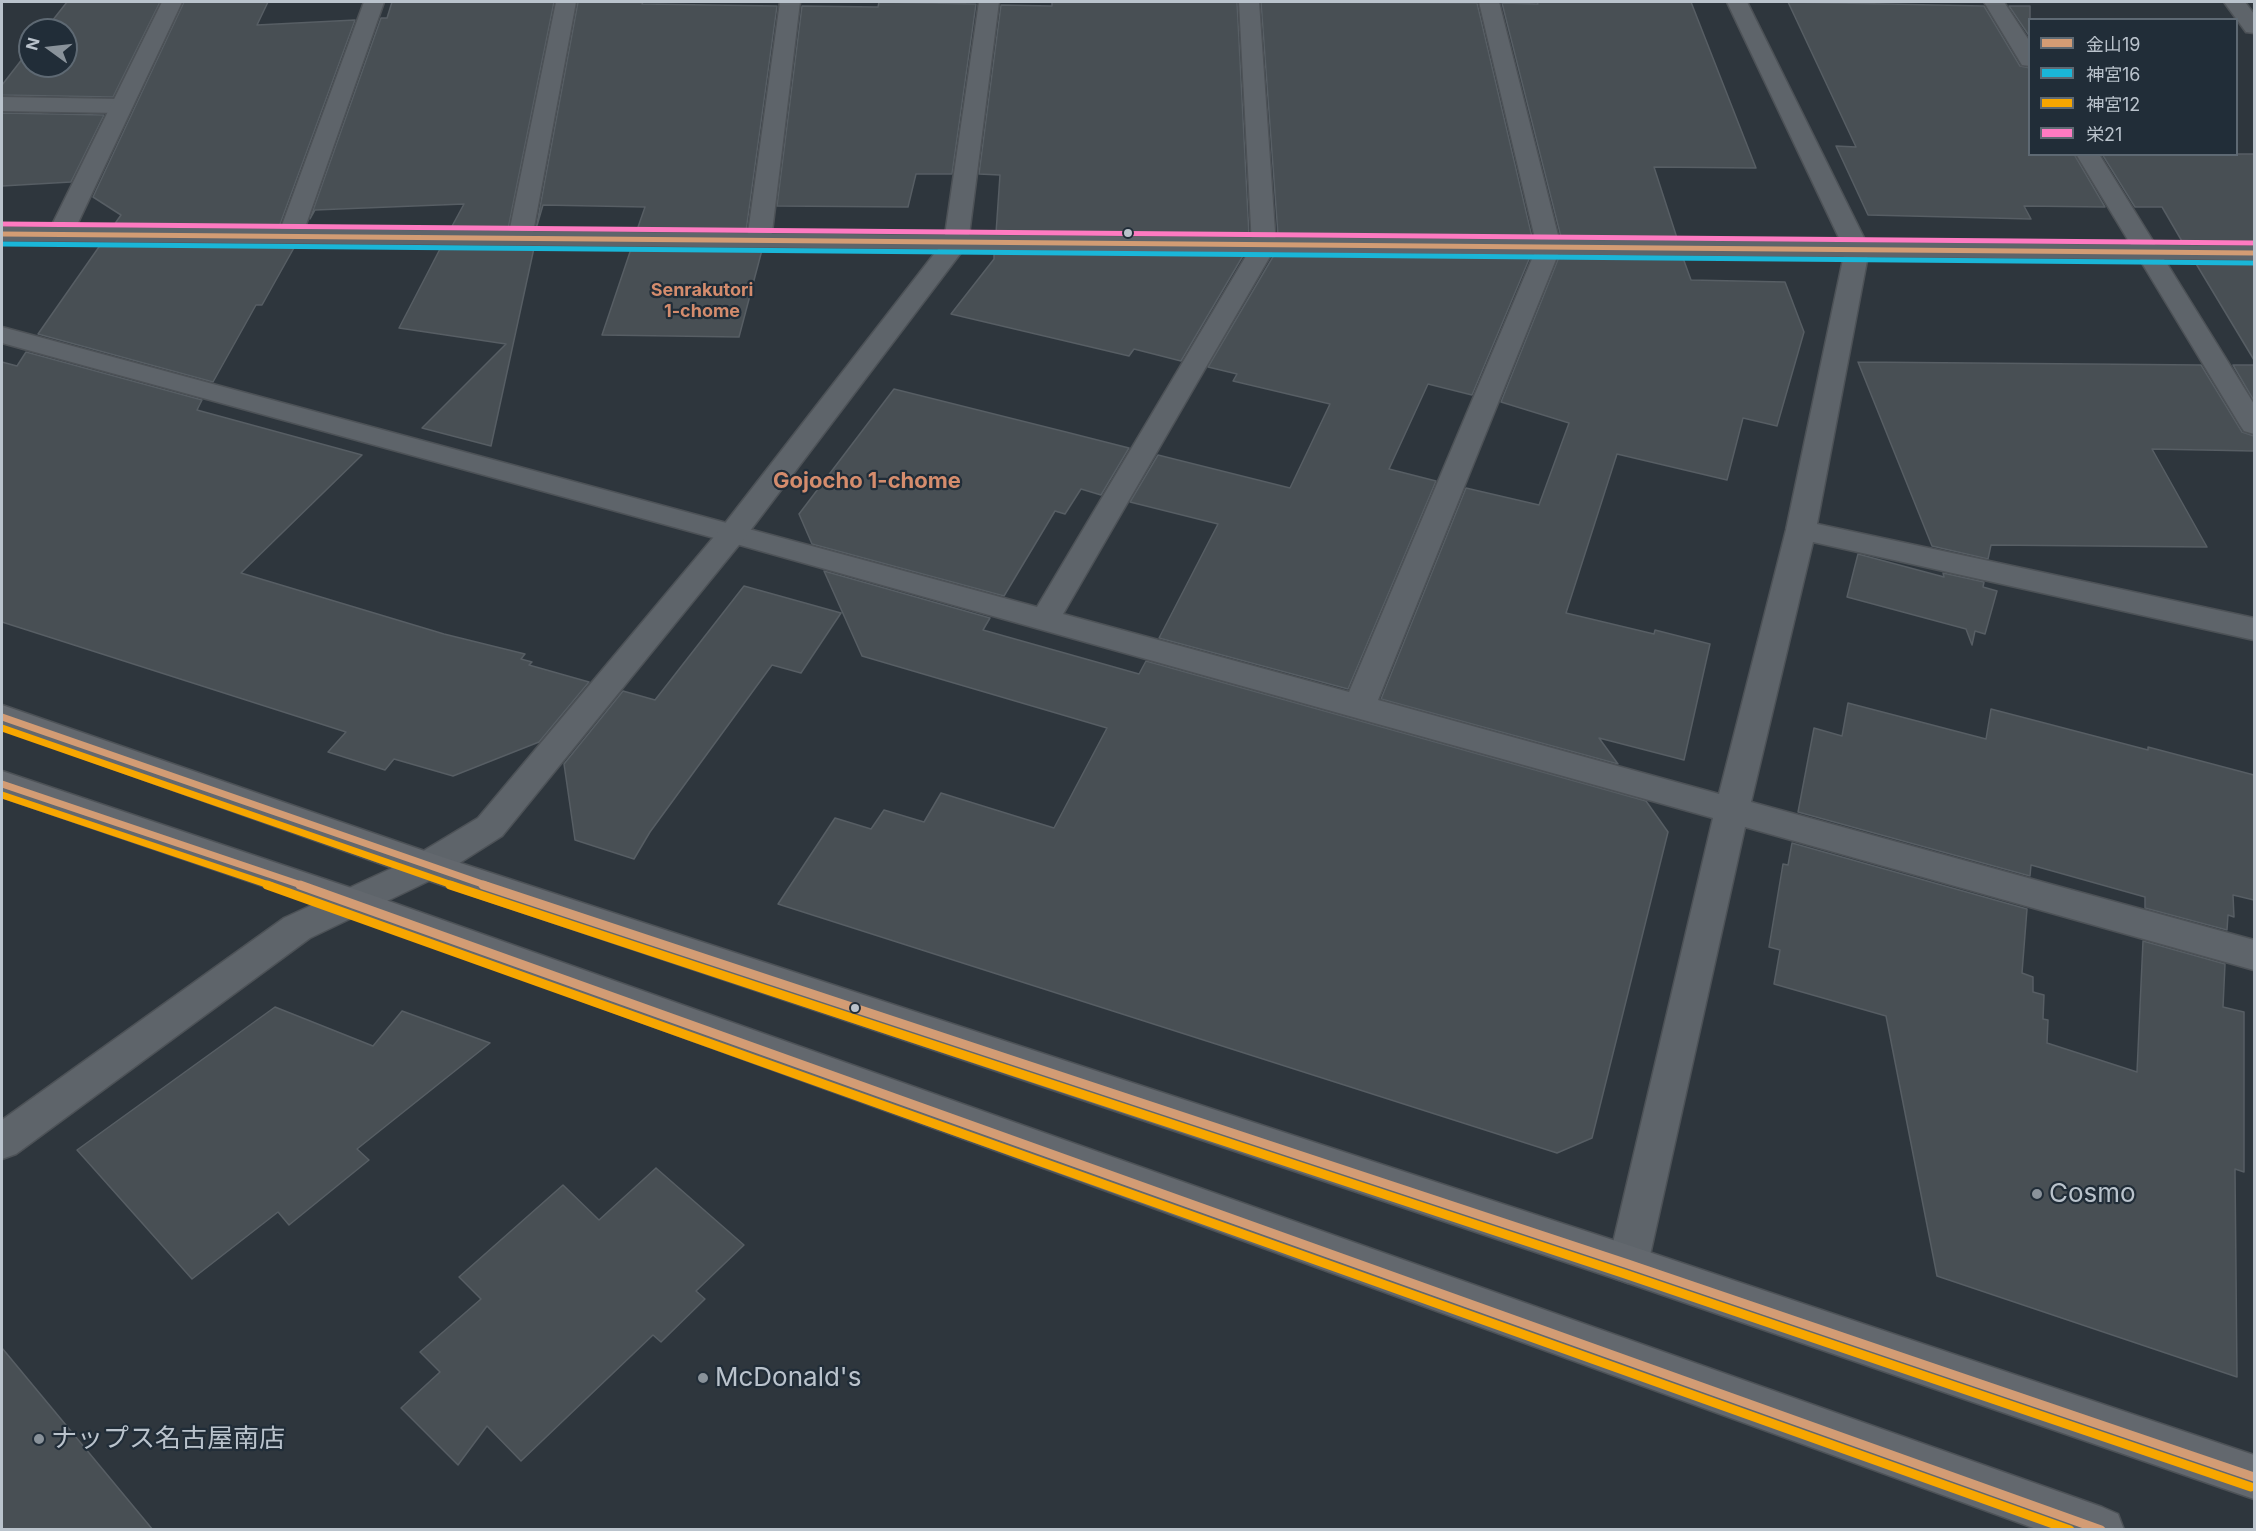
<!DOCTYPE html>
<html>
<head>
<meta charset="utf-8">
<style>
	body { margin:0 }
	#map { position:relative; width:2256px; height:1531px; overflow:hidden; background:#2e363d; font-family:Inter,"Noto Sans JP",sans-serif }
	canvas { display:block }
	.frame { position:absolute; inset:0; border:3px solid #bac3cc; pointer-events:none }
	.legend { position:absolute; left:2028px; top:18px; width:210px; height:138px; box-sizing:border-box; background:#212d38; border:2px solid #5e6973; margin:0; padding:8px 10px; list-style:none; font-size:18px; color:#bac3cc }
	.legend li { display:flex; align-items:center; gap:12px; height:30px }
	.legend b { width:30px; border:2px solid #5e6973 }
	.north { position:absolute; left:18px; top:18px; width:60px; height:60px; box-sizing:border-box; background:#212d38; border:2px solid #5e6973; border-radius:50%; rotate:285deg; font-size:16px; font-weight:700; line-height:24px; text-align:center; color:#bac3cc }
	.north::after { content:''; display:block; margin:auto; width:21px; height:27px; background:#89929a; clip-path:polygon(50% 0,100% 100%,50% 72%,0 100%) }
</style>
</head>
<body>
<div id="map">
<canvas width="2256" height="1531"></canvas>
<div class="frame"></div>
<ul class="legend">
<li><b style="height:8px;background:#d39c74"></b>金山19</li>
<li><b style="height:8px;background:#1ab6d8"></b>神宮16</li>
<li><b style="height:8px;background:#f7a600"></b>神宮12</li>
<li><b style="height:8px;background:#fe7ac1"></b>栄21</li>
</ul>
<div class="north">N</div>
</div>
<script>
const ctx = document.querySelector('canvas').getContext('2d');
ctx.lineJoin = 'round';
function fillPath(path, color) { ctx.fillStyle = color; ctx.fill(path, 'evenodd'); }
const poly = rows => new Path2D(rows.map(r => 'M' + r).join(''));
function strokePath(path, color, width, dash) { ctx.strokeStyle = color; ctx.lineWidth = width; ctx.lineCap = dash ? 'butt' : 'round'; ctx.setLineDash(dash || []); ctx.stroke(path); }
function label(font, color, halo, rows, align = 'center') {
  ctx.font = font + ' Inter,"Noto Sans JP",sans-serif'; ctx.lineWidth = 4.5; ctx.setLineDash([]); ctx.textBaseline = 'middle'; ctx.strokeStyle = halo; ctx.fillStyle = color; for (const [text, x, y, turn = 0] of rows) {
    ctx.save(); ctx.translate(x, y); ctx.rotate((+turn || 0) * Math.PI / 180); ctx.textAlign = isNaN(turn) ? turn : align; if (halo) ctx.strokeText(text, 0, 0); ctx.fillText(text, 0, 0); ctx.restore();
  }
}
const building = poly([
	[67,2,160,2,113,97,2,95,2,85,30,49,30,66,66,66,66,30,45,30,67,2],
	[184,2,268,2,257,25,355,20,279,227,114,225,121,215,93,197,184,2],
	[392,2,554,2,508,229,451,228,464,204,315,210,310,219,381,18,387,18,392,2],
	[578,2,643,2,642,4,777,6,746,231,637,230,645,207,543,205,536,229,578,2],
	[879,2,976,4,952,174,916,174,908,207,777,206,802,6,878,7,879,2],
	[1052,2,1237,2,1249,235,996,233,1000,175,979,174,1001,5,1052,6,1052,2],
	[1261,2,1477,3,1532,237,1278,235,1261,2],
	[1537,2,1691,2,1756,168,1654,167,1677,238,1561,237,1502,3,1538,4,1537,2],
	[1788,2,1984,6,2020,66,2030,68,2030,154,2074,154,2105,207,2024,206,2031,219,1868,215,1836,146,1856,147,1788,2],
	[2009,6,2030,6,2030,37,2009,6],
	[2,113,104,115,71,182,2,186,2,113],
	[2102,154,2254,154,2254,244,2183,243,2162,207,2135,207,2102,154],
	[101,244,295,246,262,305,256,305,213,382,38,334,101,244],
	[441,247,534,248,491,446,422,428,506,344,399,328,441,247],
	[631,249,762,250,739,337,602,335,631,249],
	[994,252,1244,254,1181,361,1134,349,1129,356,951,314,994,259,994,252],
	[1274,255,1530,257,1472,395,1428,384,1389,469,1436,481,1348,689,1159,638,1218,524,1130,502,1158,455,1290,488,1330,404,1233,381,1237,374,1208,367,1274,255],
	[1559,257,1683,258,1691,280,1785,282,1804,332,1777,426,1743,418,1727,480,1617,454,1566,613,1654,634,1655,630,1710,644,1684,760,1599,738,1618,764,1381,699,1466,488,1539,505,1569,423,1501,402,1559,257],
	[2195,262,2254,262,2254,360,2195,262],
	[26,352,202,400,197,410,362,455,241,573,444,634,525,654,521,659,532,662,529,665,589,682,539,742,453,776,394,759,385,770,328,752,346,732,2,622,2,362,17,366,26,352],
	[1858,362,2201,365,2242,432,2254,436,2254,451,2152,449,2207,547,1991,545,1988,559,1932,546,1858,362],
	[2233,365,2254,365,2254,401,2233,365],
	[894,389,1066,432,1129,448,1101,495,1081,489,1065,514,1055,511,1004,596,812,544,799,514,894,389],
	[1858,554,1944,577,1943,573,1984,582,1983,587,1997,591,1985,634,1975,631,1972,645,1966,629,1847,597,1858,554],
	[824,571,990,618,983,630,1139,674,1146,661,1646,801,1668,832,1592,1138,1557,1153,778,904,835,818,871,829,884,810,924,822,941,793,1054,828,1107,728,862,656,824,571],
	[744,586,841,613,801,673,772,665,650,832,634,859,575,840,564,764,623,691,655,700,744,586],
	[1848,703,1986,739,1991,709,2148,750,2148,747,2254,775,2254,900,2233,895,2234,917,2228,915,2227,930,2145,908,2145,897,2031,865,2030,876,1798,812,1814,728,1842,736,1848,703],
	[1792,843,2027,909,2022,973,2033,977,2033,992,2044,995,2043,1019,2048,1020,2047,1043,2137,1072,2143,941,2225,964,2223,1007,2244,1012,2244,1172,2235,1169,2237,1377,1937,1276,1886,1016,1774,984,1780,950,1769,947,1783,864,1788,865,1792,843],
	[275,1007,373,1046,402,1011,490,1043,357,1149,369,1160,289,1225,278,1212,192,1279,77,1150,275,1007],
	[656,1168,744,1245,696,1291,705,1299,661,1342,653,1335,521,1461,487,1426,458,1465,401,1408,440,1372,420,1352,481,1299,459,1277,563,1185,599,1220,656,1168],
	[2,1348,153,1530,2,1530,2,1348]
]);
fillPath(building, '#484f54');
strokePath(building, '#575e64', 1.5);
const minor = poly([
	[364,2,384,2,302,236,299,241,290,243,281,241,278,236,364,2],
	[556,2,576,2,532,238,529,243,520,245,511,243,508,238,556,2],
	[780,2,800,2,771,240,768,245,759,247,750,245,747,240,780,2],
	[1239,2,1259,2,1276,246,1063,614,1349,692,1537,247,1479,2,1499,2,1561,247,1378,700,1719,794,1786,530,1845,250,1848,245,1857,243,1866,245,1869,250,1817,524,2254,618,2254,640,1813,542,1751,802,2254,940,2254,970,1745,827,1648,1264,1642,1278,1628,1283,1614,1278,1608,1264,1713,818,729,542,2,343,2,327,1037,607,1252,246,1239,2],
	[1984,2,2004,2,2030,42,2030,66,2022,65,1984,2],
	[2224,2,2245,2,2254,14,2254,33,2246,32,2224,2],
	[2,97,119,99,127,101,130,106,127,111,119,113,2,111,2,97],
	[2076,154,2099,154,2254,404,2254,434,2244,431,2240,425,2076,154],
	[427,852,439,856,444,866,439,876,310,938,16,1154,2,1159,2,1120,284,918,427,852]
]);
const tertiary = poly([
	[162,2,182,2,76,227,945,235,979,2,999,2,969,235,1841,242,1727,2,1747,2,1866,242,2254,246,2254,260,963,250,743,540,502,836,439,876,427,880,415,876,410,866,415,856,478,818,723,526,938,249,2,241,2,227,51,227,162,2]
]);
const secondary = poly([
	[2,705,439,856,1628,1245,2254,1455,2254,1499,1628,1283,415,876,2,729,2,705],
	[2,771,363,892,2102,1507,2118,1514,2124,1530,2039,1530,339,912,2,797,2,771]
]);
strokePath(minor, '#4d5257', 3);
strokePath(tertiary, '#4d5257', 3);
strokePath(secondary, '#4d5257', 3);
fillPath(minor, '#5e646a');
fillPath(tertiary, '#5e646a');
fillPath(secondary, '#63686e');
strokePath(poly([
	[2,234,2254,253]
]), '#d39c74', 5);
strokePath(poly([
	[2,717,488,886],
	[2,784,304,886]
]), '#d39c74', 7);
strokePath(poly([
	[300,885,2101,1530],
	[483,885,1628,1264,2254,1477]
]), '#d39c74', 9);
strokePath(poly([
	[2,244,2254,263]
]), '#1ab6d8', 5);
strokePath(poly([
	[2,728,455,886],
	[2,795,272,886]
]), '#f7a600', 7);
strokePath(poly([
	[267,885,2070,1530],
	[450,885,1625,1274,2251,1487]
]), '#f7a600', 9);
strokePath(poly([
	[2,224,2254,243]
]), '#fe7ac1', 5);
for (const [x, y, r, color] of [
	[1128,233,5,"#bac3cc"],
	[855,1008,5,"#bac3cc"],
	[2037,1194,6,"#89929a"],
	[703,1378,6,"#89929a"],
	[39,1439,6,"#89929a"]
]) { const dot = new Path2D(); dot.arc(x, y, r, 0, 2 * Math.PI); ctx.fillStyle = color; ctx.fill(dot); strokePath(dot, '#212d38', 2); }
label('bold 18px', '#d48c6d', '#212d38', [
	["Senrakutori",702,291],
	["1-chome",702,312]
]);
label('bold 22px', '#d48c6d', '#212d38', [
	["Gojocho 1-chome",867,481]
]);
label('26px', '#bac3cc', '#212d38', [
	["Cosmo",2049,1194],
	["McDonald's",715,1378],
	["ナップス名古屋南店",51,1439]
], 'left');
</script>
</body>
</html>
